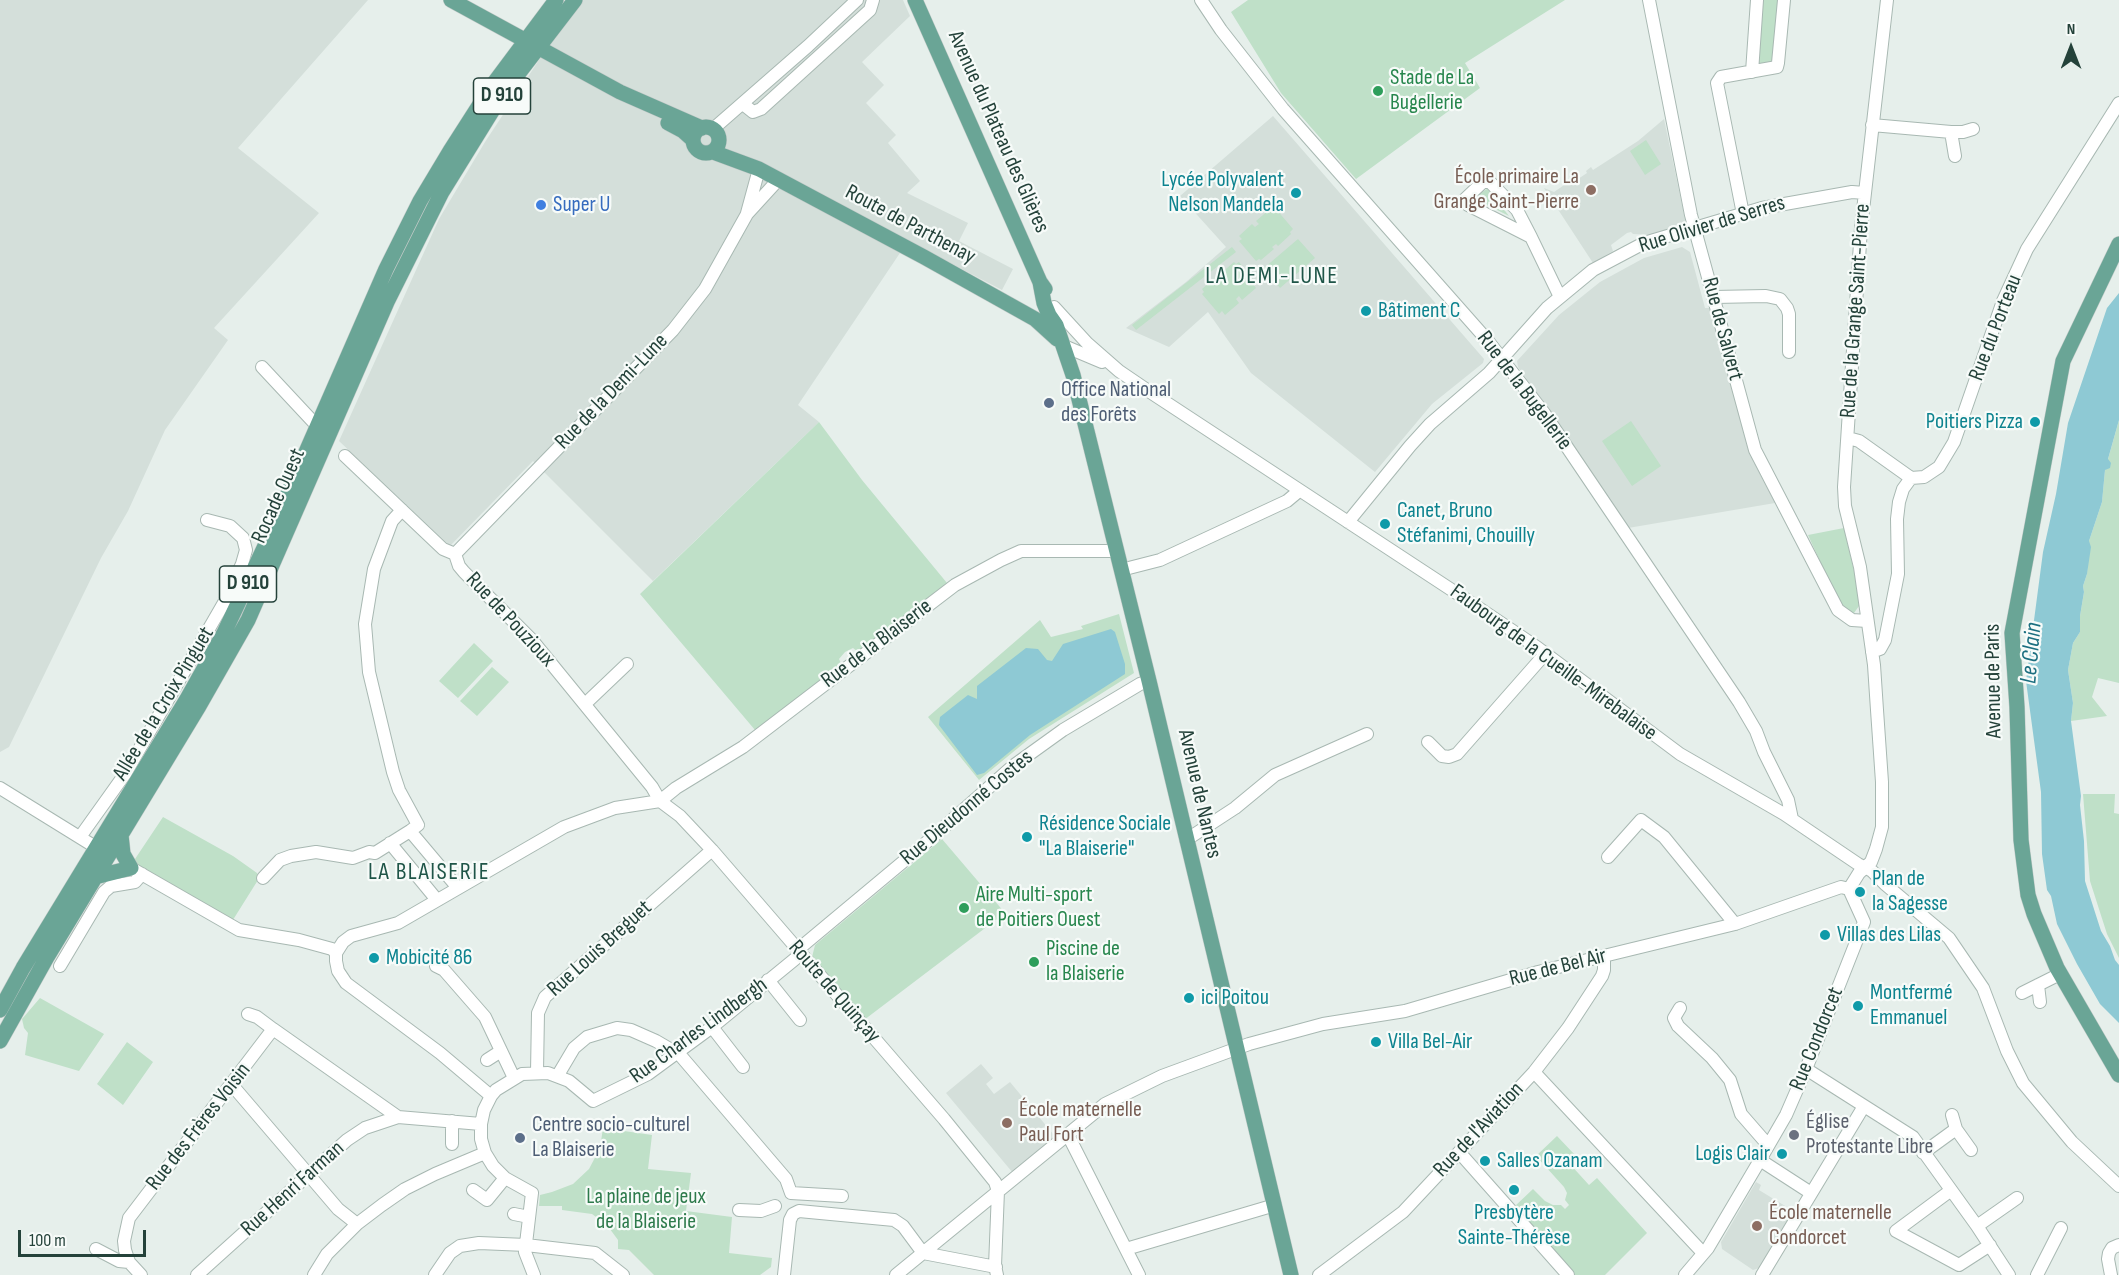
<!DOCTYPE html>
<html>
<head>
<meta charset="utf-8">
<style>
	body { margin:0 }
	#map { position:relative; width:2119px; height:1275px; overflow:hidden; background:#e6efeb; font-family:"Sofia Sans Condensed",sans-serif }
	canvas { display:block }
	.north { position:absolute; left:2041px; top:18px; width:60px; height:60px; -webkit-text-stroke:4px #f7fbf9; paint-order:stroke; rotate:0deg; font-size:16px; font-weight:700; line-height:24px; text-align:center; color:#24423a }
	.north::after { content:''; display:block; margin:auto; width:21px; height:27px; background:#24423a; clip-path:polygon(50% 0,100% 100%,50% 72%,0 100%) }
	.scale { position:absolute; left:18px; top:1230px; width:128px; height:27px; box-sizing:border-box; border:3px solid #24423a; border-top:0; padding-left:8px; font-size:18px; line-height:21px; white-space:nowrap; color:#24423a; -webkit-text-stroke:4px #f7fbf9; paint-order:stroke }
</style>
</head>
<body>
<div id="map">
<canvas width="2119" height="1275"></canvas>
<div class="north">N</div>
<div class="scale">100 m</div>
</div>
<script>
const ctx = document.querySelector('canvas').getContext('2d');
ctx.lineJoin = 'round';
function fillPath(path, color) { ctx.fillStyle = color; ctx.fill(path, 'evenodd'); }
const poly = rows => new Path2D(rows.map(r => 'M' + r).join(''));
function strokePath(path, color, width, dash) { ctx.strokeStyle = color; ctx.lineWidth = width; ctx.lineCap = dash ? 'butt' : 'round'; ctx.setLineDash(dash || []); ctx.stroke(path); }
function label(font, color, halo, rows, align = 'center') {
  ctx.font = font + ' "Sofia Sans Condensed",sans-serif'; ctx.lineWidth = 4.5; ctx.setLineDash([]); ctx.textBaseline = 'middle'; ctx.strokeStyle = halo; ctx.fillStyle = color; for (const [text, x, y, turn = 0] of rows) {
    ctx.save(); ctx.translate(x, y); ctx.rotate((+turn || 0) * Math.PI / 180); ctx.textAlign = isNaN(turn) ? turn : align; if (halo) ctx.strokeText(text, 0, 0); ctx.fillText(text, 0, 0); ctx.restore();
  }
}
fillPath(poly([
	[0,0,368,0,238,148,319,213,214,328,228,340,165,430,128,511,101,558,9,747,0,752],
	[583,0,903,0,910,16,862,62,884,85,866,103,896,135,888,143,920,181,907,193,968,223,959,241,1013,269,1002,290,908,241,798,405,819,422,653,581,533,461,450,546,339,441,439,219,485,142,564,22],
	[1273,116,1484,359,1483,363,1432,404,1375,472,1251,373,1208,312,1169,347,1126,328,1186,282,1226,247,1180,196],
	[1664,119,1685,219,1684,226,1654,235,1633,234,1631,232,1627,233,1611,245,1613,251,1593,263,1544,188,1554,192,1576,177,1578,179,1587,173,1586,171,1591,167,1593,170,1638,141],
	[1682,247,1690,252,1705,308,1711,308,1749,453,1775,503,1628,528,1518,367,1517,361,1559,315,1600,282,1644,258],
	[981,1064,993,1078,986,1084,994,1094,1010,1082,1058,1140,1013,1173,946,1093],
	[1756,1182,1761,1185,1759,1190,1795,1212,1759,1268,1753,1270,1722,1249,1721,1242]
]), '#d4dfda');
fillPath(poly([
	[1248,0,1565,0,1465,63,1480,88,1356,179,1281,93,1231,12],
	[1759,0,1781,0,1776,65,1755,64],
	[1646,140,1661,164,1645,175,1630,151],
	[1487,189,1488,189,1509,216,1475,199,1475,196],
	[1270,209,1273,212,1276,209,1293,229,1290,232,1291,234,1278,246,1276,244,1272,247,1274,249,1261,260,1259,259,1256,261,1239,241,1242,239,1239,236,1252,224,1255,227,1259,224,1256,221],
	[1298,239,1315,258,1280,288,1264,268],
	[1232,247,1236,252,1136,330,1132,325],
	[1234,262,1236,264,1239,262,1255,282,1253,284,1256,288,1242,300,1239,296,1236,299,1239,303,1225,315,1222,311,1219,314,1202,294,1204,292,1202,289,1216,277,1219,279,1222,277,1220,274],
	[2119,420,2119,683,2098,678,2092,697,2107,716,2071,721,2073,703,2068,670,2073,643,2080,632,2080,616,2084,592,2083,586,2087,574,2089,541,2102,502,2105,470],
	[1631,421,1661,466,1632,486,1602,441],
	[819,422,862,480,947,583,858,652,853,648,845,652,839,659,842,665,755,730,640,594],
	[1844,528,1858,588,1859,606,1854,613,1847,611,1838,601,1808,535],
	[1119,614,1134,673,1029,739,979,780,928,717,1040,620,1051,637,1083,629,1081,626],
	[474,643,493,661,458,698,439,681],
	[492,667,509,682,477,716,460,701],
	[2083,794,2115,794,2114,813,2119,814,2119,958,2107,934,2090,881],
	[163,817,233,856,257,873,258,880,231,923,154,876,133,862],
	[942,839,1005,913,864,1020,812,957,815,945],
	[40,998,104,1034,79,1071,25,1055,28,1033,24,1028,22,1019],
	[127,1042,153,1062,123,1105,97,1084],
	[603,1128,652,1135,648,1169,691,1173,686,1211,732,1217,729,1253,772,1258,771,1267,760,1275,654,1275,629,1250,618,1249,618,1240,607,1225,592,1214,562,1210,562,1206,539,1206,540,1195,552,1192,573,1184,589,1169,600,1148],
	[1557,1136,1575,1155,1568,1162,1579,1174,1589,1185,1597,1178,1647,1233,1605,1275,1573,1275,1514,1207,1533,1189,1545,1201,1553,1205,1561,1205,1565,1209,1569,1205,1565,1200,1567,1193,1564,1187,1536,1156]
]), '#bfe0c8');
fillPath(poly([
	[2119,293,2119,420,2108,459,2111,463,2110,468,2105,470,2102,502,2089,541,2091,547,2087,574,2083,586,2084,592,2080,616,2080,632,2073,643,2068,670,2073,703,2071,721,2081,796,2080,805,2084,841,2085,881,2101,931,2110,946,2115,960,2119,965,2119,1023,2100,1004,2077,964,2057,924,2051,896,2047,890,2042,854,2041,792,2026,681,2043,552,2056,494,2068,423,2107,308],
	[1111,629,1115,632,1125,664,1125,674,1030,735,984,773,977,775,939,725,940,717,968,695,977,699,977,686,1026,648,1038,649,1047,660,1052,661,1063,644]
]), '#8ec9d4');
const minor = poly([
	[1201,0,1221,30,1283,109,1488,341,1544,413,1739,702,1756,731,1764,752,1788,800,1792,819],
	[1649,0,1691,215,1755,450,1838,610,1852,620,1867,621],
	[1752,72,1757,0],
	[743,104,753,112,761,109,870,10,873,0],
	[1872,125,1951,132,1963,132,1973,129],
	[713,129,808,46,857,0],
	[1951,132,1955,156],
	[747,213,759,169],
	[1743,214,1717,83,1721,77,1777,67,1778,63,1784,0],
	[1531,237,1517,210,1490,182,1483,182,1465,199,1468,205,1531,237,1560,297],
	[1714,297,1766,296,1780,299,1787,308,1789,314,1789,352],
	[1054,307,1087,343,1119,371,1144,388,1467,600,1538,648,1680,754,1784,814,1858,864,1872,871,1886,885,1949,938,1983,988,2007,1051,2023,1083,2072,1142,2119,1186],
	[1064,346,1102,362],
	[262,367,318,427],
	[1848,438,1859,441,1911,478,1924,477,1939,467,1954,442,2003,301,2027,249,2119,103],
	[345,456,443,549,455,554,459,566,464,572,532,640,652,787,660,801,680,816,712,850,944,1119,995,1182,998,1191,995,1266,997,1275],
	[402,510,392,521,374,569,365,624,369,672,393,772,399,790,418,825,410,831,458,888],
	[1348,522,1410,446,1430,424,1489,373,1547,308,1593,270,1644,243,1762,208,1852,192,1865,193],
	[455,554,673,330,705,289,747,214,779,179],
	[1121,570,1160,560,1287,501,1299,491],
	[1872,652,1880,649,1885,640,1898,574,1897,519,1899,502,1903,489,1911,478],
	[585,704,627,664],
	[1428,742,1442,756,1449,757,1457,754,1545,654],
	[0,788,97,848],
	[80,837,125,774,225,601,242,564,246,550,243,538,230,526,207,520],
	[1186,840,1235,808,1275,775,1367,734],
	[390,843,437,900],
	[1608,857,1641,820,1664,837,1735,924],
	[131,868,239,930,299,940,332,949,336,953],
	[263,878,280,860,291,856,316,852,353,858,369,852,375,853,410,831],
	[60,966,104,892,111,886,135,882,142,874],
	[436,966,444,970,485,1017,514,1078],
	[768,980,800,1020],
	[2038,985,2040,1002],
	[2022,993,2060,974],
	[1680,1008,1674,1018,1678,1026,1712,1058,1730,1080,1741,1114,1768,1145],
	[248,1014,257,1017,273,1029],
	[712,1027,743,1067],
	[487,1060,501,1051],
	[1806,1069,1913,1137,1977,1226,2009,1275],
	[537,1072,538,1013,545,997,712,850],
	[1534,1072,1703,1253],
	[558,1075,574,1048,587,1037,617,1028,631,1030,656,1041,680,1055,786,1179,791,1193,842,1196],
	[232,1085,338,1209,357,1224],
	[491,1096,440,1053,346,983,338,971,336,961,336,953,343,942,351,936,398,923,564,827,615,808,660,801,676,788,743,747,955,585,1001,560,1021,551,1117,551],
	[1952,1115,1956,1129,1971,1150],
	[452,1121,452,1144],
	[1068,1135,1139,1275],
	[1459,1152,1568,1275],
	[1923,1153,1956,1129],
	[1760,1160,1811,1193],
	[473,1190,487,1200,505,1178],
	[1950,1191,1896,1231,1959,1265,1990,1245],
	[739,1210,761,1211,775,1206],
	[514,1214,529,1217],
	[1977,1226,2017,1198],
	[96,1249,119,1261,129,1262],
	[1126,1249,1275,1205],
	[923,1253,996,1267],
	[141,1275,129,1262,125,1250,124,1241,129,1218,273,1029,398,1117,481,1124],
	[197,1275,347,1140,365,1128,398,1117],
	[314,1275,327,1254,357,1224,382,1205,405,1189,435,1174,485,1153],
	[435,1275,450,1253,460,1246,479,1243,526,1245,595,1253,623,1275],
	[534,1275,525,1252,532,1193,505,1178,493,1166,485,1153,481,1139,481,1124,484,1110,491,1096,496,1090,522,1074,548,1073,569,1081,593,1101,648,1074,712,1027,795,959,801,953,801,947,934,836,1013,766,1063,730,1140,684,1149,681],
	[784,1275,790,1220,793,1214,799,1211,894,1220,903,1226,923,1253],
	[896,1275,1105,1104,1162,1076,1249,1044,1323,1024,1405,1011,1538,972,1735,924,1841,887,1849,889,1859,873,1871,862,1876,849,1882,827,1882,782,1877,710,1874,665,1860,567,1845,506,1844,487,1861,228,1887,0],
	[1319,1275,1403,1212,1534,1072,1568,1028,1602,976,1604,970,1604,956],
	[1685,1275,1708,1248,1760,1160,1786,1115,1806,1069,1864,922,1849,889],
	[1762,1275,1864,1106],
	[2037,1275,2061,1228],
	[2111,1275,2108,1259,2109,1253,2112,1248,2119,1245]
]);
const major = poly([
	[451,0,620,92,702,128],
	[915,0,1040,282,1045,289],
	[668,123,683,131,693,140],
	'693 140a13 13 0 1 1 26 0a13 13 0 1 1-26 0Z',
	[713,152,759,169,924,257,1035,319,1057,339],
	[2119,244,2063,361,2012,633,2017,707,2021,840,2028,895,2034,914,2057,968,2119,1075],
	[1040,282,1044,303,1049,315,1056,325,1073,375,1149,681,1291,1275],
	[95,877,131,868,123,854,121,835],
	[0,1010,23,968,187,699,224,633,265,546,386,269,420,201,450,151,491,87,556,0],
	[0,1041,47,957,199,706,248,620,387,302,442,192,502,95,575,0]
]);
strokePath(minor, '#a8b8b2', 14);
strokePath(major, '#c2cac8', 16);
strokePath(minor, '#fff', 12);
strokePath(major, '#6aa596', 15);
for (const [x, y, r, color] of [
	[1378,91,6,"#2e9e5b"],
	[1591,190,6,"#8d6e63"],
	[1296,193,6,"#0f9aa8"],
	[541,205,6,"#3f7fe0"],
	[1366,311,6,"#0f9aa8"],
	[1049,403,6,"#5c6f8a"],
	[2035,422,6,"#0f9aa8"],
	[1385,524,6,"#0f9aa8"],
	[1027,837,6,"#0f9aa8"],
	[1860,892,6,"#0f9aa8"],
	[964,908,6,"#2e9e5b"],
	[1825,935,6,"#0f9aa8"],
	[374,958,6,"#0f9aa8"],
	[1034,962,6,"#2e9e5b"],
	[1189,998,6,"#0f9aa8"],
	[1858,1006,6,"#0f9aa8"],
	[1376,1042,6,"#0f9aa8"],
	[1007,1123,6,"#8d6e63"],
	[1794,1135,6,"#6b7280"],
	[520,1138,6,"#5c6f8a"],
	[1782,1154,6,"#0f9aa8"],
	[1485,1161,6,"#0f9aa8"],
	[1514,1190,6,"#0f9aa8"],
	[1757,1226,6,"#8d6e63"]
]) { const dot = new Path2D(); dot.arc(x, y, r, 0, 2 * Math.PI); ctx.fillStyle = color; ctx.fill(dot); strokePath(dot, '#f7fbf9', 2); }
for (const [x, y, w] of [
	[502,96,57],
	[248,584,57]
]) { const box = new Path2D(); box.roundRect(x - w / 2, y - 18, w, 36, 4.5); ctx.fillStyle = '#f7fbf9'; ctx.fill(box); strokePath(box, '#24423a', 1.5); }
label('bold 21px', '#24423a', null, [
	["D 910",502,96],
	["D 910",248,584]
]);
label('22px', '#27864d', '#f7fbf9', [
	["Stade de La",1390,78],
	["Bugellerie",1390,103],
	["Aire Multi-sport",976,895],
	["de Poitiers Ouest",976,920],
	["Piscine de",1046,949],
	["la Blaiserie",1046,974]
], 'left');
label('22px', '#24423a', '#f7fbf9', [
	["Avenue du Plateau des Glières",998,132,66],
	["Route de Parthenay",910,225,28],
	["Rue Olivier de Serres",1712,225,-17],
	["Rue de la Grange Saint-Pierre",1856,311,-86],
	["Rue du Porteau",1996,328,-69],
	["Rue de Salvert",1722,329,75],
	["Rue de la Bugellerie",1524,391,53],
	["Rue de la Demi-Lune",612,392,-46],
	["Rocade Ouest",279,496,-66],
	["Rue de Pouzioux",510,620,47],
	["Rue de la Blaiserie",877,644,-37],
	["Faubourg de la Cueille-Mirebalaise",1553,663,36],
	["Avenue de Paris",1994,681,-91],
	["Allée de la Croix Pinguet",164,704,-59],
	["Avenue de Nantes",1199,794,77],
	["Rue Dieudonné Costes",967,808,-40],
	["Rue Louis Breguet",600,949,-42],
	["Rue de Bel Air",1558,968,-14],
	["Route de Quinçay",834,992,49],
	["Rue Charles Lindbergh",699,1031,-36],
	["Rue Condorcet",1817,1039,-68],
	["Rue des Frères Voisin",199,1127,-52],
	["Rue de l'Aviation",1479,1130,-47],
	["Rue Henri Farman",293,1189,-42]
]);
label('22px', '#785e54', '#f7fbf9', [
	["École primaire La",1579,177,"right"],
	["Grange Saint-Pierre",1579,202,"right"],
	["École maternelle",1019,1110],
	["Paul Fort",1019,1135],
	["École maternelle",1769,1213],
	["Condorcet",1769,1238]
], 'left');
label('22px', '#0d838f', '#f7fbf9', [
	["Lycée Polyvalent",1284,180,"right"],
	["Nelson Mandela",1284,205,"right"],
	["Bâtiment C",1378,311],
	["Poitiers Pizza",2023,422,"right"],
	["Canet, Bruno",1397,511],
	["Stéfanimi, Chouilly",1397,536],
	["Résidence Sociale",1039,824],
	["\"La Blaiserie\"",1039,849],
	["Plan de",1872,879],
	["la Sagesse",1872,904],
	["Villas des Lilas",1837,935],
	["Mobicité 86",386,958],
	["Montfermé",1870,993],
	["Emmanuel",1870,1018],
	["ici Poitou",1201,998],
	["Villa Bel-Air",1388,1042],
	["Logis Clair",1770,1154,"right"],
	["Salles Ozanam",1497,1161],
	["Presbytère",1514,1213,"center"],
	["Sainte-Thérèse",1514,1238,"center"]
], 'left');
label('22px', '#366cbe', '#f7fbf9', [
	["Super U",553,205]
], 'left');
label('22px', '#4e5e75', '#f7fbf9', [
	["Office National",1061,390],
	["des Forêts",1061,415],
	["Centre socio-culturel",532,1125],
	["La Blaiserie",532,1150]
], 'left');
label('22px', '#5b616d', '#f7fbf9', [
	["Église",1806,1122],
	["Protestante Libre",1806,1147]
], 'left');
label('22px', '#2d7a4b', '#f7fbf9', [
	["La plaine de jeux",646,1197],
	["de la Blaiserie",646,1222]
]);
ctx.letterSpacing = '1.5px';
label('24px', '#1f5548', '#f7fbf9', [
	["LA DEMI-LUNE",1272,277],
	["LA BLAISERIE",429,873]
]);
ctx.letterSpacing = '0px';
label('italic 24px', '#1c6f80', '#f7fbf9', [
	["Le Clain",2032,653,-85]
]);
</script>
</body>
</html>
